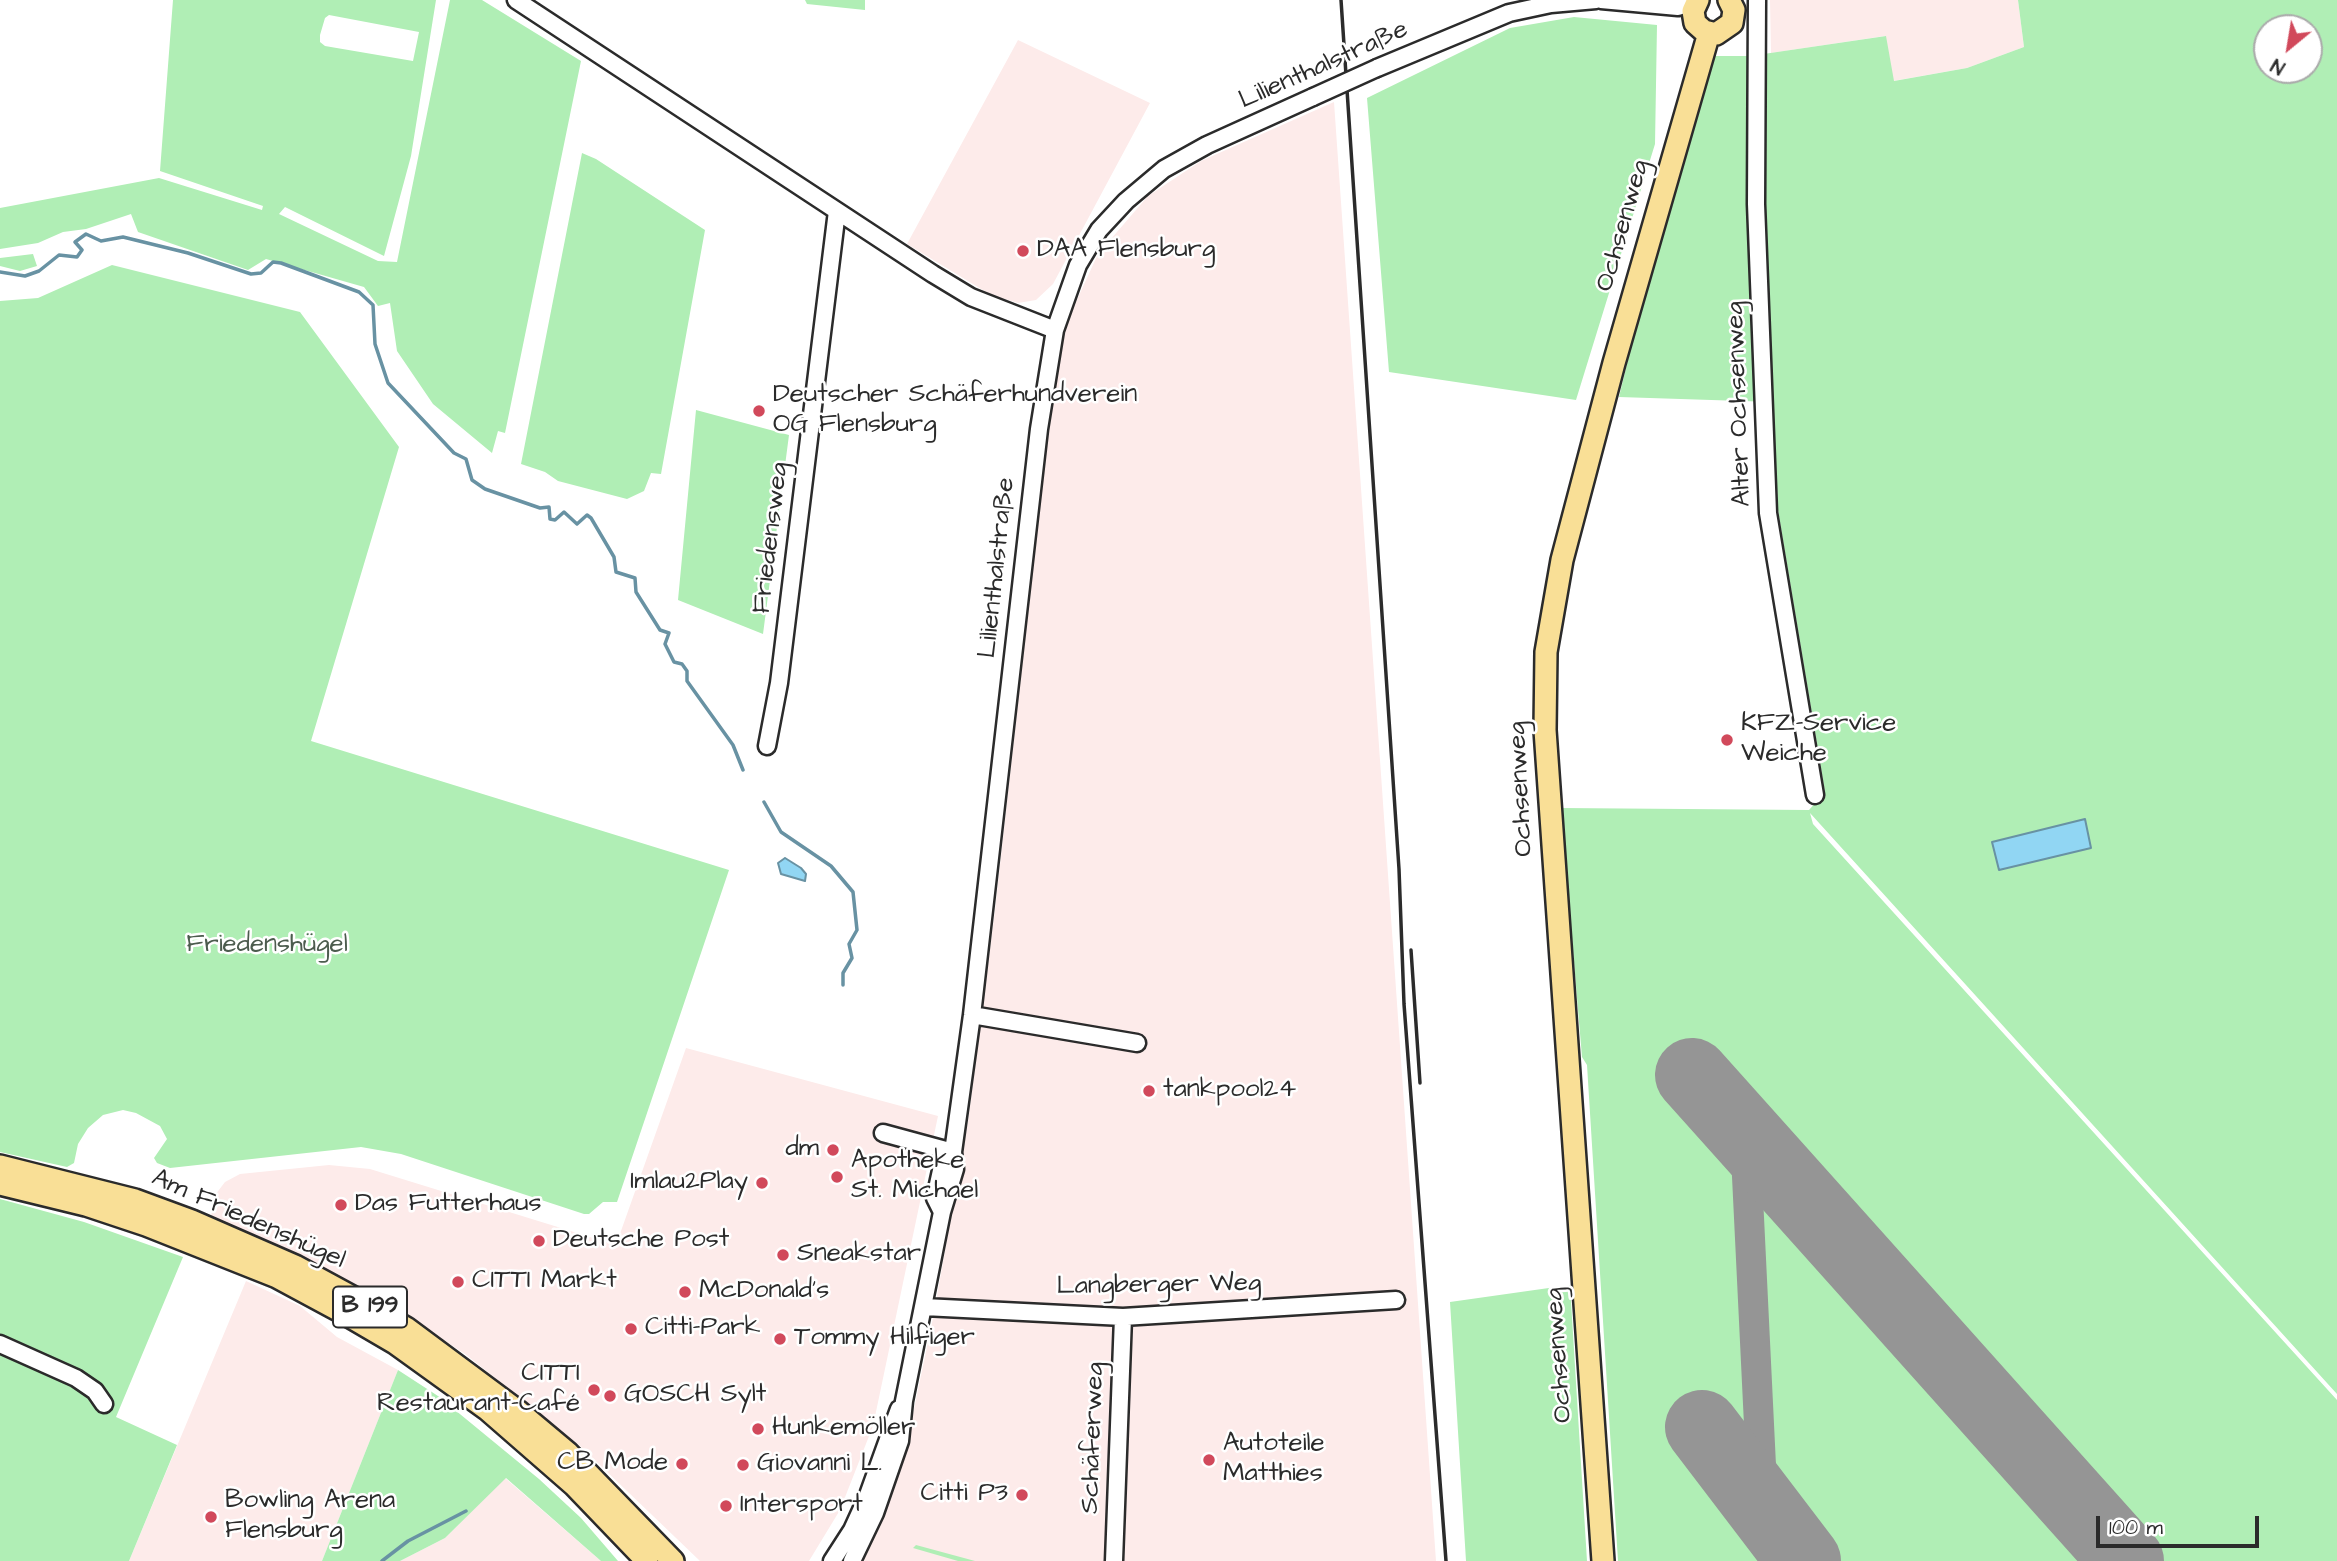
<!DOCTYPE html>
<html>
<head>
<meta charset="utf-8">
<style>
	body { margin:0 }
	#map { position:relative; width:2337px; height:1561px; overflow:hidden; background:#fff; font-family:"Architects Daughter",sans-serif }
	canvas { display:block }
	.north { position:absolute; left:2253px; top:14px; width:70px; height:70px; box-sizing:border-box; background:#fff; border:2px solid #aaa; border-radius:50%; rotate:210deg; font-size:19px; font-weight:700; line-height:28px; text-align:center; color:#2b2b2b }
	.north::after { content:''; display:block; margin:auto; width:24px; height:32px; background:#d1495b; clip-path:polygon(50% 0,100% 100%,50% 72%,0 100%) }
	.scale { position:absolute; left:2096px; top:1516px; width:163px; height:32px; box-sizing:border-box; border:4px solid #2b2b2b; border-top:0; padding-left:9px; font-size:21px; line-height:24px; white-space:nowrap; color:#2b2b2b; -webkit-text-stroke:5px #fff; paint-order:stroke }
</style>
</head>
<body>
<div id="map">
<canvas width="2337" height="1561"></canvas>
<div class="north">N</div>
<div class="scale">100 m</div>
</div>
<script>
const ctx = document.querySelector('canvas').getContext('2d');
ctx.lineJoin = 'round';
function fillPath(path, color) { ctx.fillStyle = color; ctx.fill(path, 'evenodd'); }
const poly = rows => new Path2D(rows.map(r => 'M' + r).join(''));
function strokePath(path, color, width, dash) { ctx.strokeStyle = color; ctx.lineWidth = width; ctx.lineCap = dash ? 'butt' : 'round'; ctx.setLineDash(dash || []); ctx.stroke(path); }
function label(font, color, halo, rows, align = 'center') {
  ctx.font = font + ' "Architects Daughter",sans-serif'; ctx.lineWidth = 5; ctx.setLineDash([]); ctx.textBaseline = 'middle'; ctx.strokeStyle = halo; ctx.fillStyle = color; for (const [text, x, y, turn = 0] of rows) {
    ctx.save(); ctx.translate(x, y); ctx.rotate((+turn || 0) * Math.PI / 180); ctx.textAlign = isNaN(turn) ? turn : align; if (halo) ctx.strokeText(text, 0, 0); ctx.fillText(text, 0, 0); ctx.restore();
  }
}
fillPath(poly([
	[1770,0,2018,0,2024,47,1967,68,1893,81,1885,36,1771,53],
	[1018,40,1150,103,1053,284,1036,300,1018,303,991,295,907,244],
	[1334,102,1436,1561,858,1561,873,1537,906,1447,933,1318,968,1122,995,910,1058,341,1098,254,1148,196,1201,161],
	[686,1048,938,1116,873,1426,840,1510,809,1561,700,1561,579,1445,465,1354,385,1302,302,1257,211,1216,215,1195,225,1182,240,1174,329,1165,370,1169,616,1245],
	[246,1281,300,1306,337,1337,398,1370,322,1561,129,1561],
	[505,1478,601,1561,400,1561,445,1538]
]), '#fdebea');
fillPath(poly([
	[173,0,436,0,411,156,384,256,285,207,279,214,378,261,397,262,450,0,482,0,581,61,505,433,498,431,492,453,433,404,397,351,390,303,378,306,364,287,266,259,248,270,138,232,131,214,86,229,63,232,38,243,0,249,0,208,159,178,262,210,263,206,160,171],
	[329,15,419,32,413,61,325,46,320,42,320,35,325,18],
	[805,0,865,0,865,10,807,4],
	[2018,0,2337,0,2337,1394,1810,813,1813,824,2337,1400,2337,1561,1618,1561,1587,1065,1582,1057,1561,808,1809,810,1825,792,1778,510,1773,402,1619,397,1656,243,1708,56,1750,56,1886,36,1894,81,1967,68,2024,47],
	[2267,28,2309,28,2309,70,2267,70],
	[1574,17,1657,25,1655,144,1576,400,1389,372,1367,98,1510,28],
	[582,153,596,159,705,230,661,474,651,473,644,491,627,499,558,481,545,472,521,464],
	[33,254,37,266,20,271,0,266,0,258],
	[112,265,300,312,399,447,311,741,729,870,617,1202,603,1202,589,1214,584,1214,401,1154,361,1147,170,1168,157,1163,154,1158,167,1139,160,1126,136,1113,123,1110,103,1115,88,1128,78,1144,74,1163,67,1167,0,1152,0,301,38,298],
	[696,410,789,435,763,634,678,600],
	[0,1199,84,1222,183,1257,116,1417,177,1445,129,1561,0,1561],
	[1570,1285,1587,1561,1466,1561,1450,1302],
	[398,1370,438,1396,539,1479,581,1518,618,1561,601,1561,506,1478,445,1538,400,1561,322,1561],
	[916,1545,975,1561,958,1561,913,1548]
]), '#b0eeb5');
const water = poly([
	[2085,819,2091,848,1999,870,1992,842,2085,819],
	[785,858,801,868,806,874,805,881,781,874,778,863,785,858]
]);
fillPath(water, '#91d6f3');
strokePath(water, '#6892a3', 2);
strokePath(poly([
	[0,272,25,276,39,271,59,255,77,257,82,250,75,242,86,234,101,241,123,237,188,253,251,274,261,273,273,262,281,263,359,292,373,305,375,344,388,383,454,453,466,459,472,480,485,489,540,508,549,507,550,519,555,520,564,512,577,524,587,515,591,518,614,557,616,572,635,578,636,592,660,630,669,633,665,644,674,662,682,664,687,671,687,681,733,745,743,770],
	[764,802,781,832,831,866,853,892,857,930,849,944,852,958,843,973,843,985],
	[382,1561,408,1541,466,1511]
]), '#6892a3', 3.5);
strokePath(poly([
	[1745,1135,1763,1507]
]), '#959595', 30);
strokePath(poly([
	[1692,1075,2127,1561],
	[1702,1427,1804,1561]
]), '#959595', 74);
const minor = poly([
	[516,0,933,274,971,297,1055,330],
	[1601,0,1678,7,1698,0],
	[1757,0,1756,204,1768,513,1815,795],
	[1377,68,1509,13,1551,4,1596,0],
	[767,746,779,683,837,211],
	[972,1015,1137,1043],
	[883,1133,953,1152],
	[942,1212,935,1198,942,1166,953,1152],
	[924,1307,1123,1317,1396,1300],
	[0,1344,76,1378,95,1391,104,1404],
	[832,1561,852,1530,868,1495,899,1409],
	[852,1561,875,1513,900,1441,904,1401,942,1212,955,1169,953,1152,972,1015,1039,429,1055,330,1078,265,1099,230,1126,201,1164,169,1207,145,1313,97],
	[1114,1561,1123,1317]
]);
const major = poly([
	[1698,0,1693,11,1695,23,1704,31,1716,34,1732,23,1734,10,1729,0],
	[0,1166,135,1200,192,1221,295,1266,354,1298,406,1328,519,1412,568,1453,673,1561],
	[0,1184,86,1205,146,1225,277,1277,342,1312,395,1343,488,1410,574,1485,647,1561],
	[1603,1561,1545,730,1546,652,1562,560,1614,363,1709,33]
]);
strokePath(minor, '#2b2b2b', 21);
strokePath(major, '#2b2b2b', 26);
strokePath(minor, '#fff', 16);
strokePath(major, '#f9df96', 21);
strokePath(poly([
	[1341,0,1399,869,1404,1004,1446,1561],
	[1411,950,1420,1083]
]), '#2b2b2b', 3.5);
const minorBridge = poly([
	[1313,97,1377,68]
]);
strokePath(minorBridge, '#2b2b2b', 21, []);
strokePath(minorBridge, '#fff', 16);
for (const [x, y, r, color] of [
	[1023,251,7,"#d1495b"],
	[759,411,7,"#d1495b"],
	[1727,740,7,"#d1495b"],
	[1149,1091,7,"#d1495b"],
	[833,1150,7,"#d1495b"],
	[837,1177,7,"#d1495b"],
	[762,1183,7,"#d1495b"],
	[341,1205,7,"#d1495b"],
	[539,1241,7,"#d1495b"],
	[783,1255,7,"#d1495b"],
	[458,1282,7,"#d1495b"],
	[685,1292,7,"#d1495b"],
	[631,1329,7,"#d1495b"],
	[780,1339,7,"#d1495b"],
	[594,1390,7,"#d1495b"],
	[610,1396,7,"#d1495b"],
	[758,1429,7,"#d1495b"],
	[1209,1460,7,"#d1495b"],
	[682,1464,7,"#d1495b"],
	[743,1465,7,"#d1495b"],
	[1022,1495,7,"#d1495b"],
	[726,1506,7,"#d1495b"],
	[211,1517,7,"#d1495b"]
]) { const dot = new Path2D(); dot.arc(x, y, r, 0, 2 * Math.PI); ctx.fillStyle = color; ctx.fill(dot); strokePath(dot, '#fff', 2.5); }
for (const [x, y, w] of [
	[370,1307,74]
]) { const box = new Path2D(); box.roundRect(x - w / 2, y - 20.5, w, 41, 5); ctx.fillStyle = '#fff'; ctx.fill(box); strokePath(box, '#2b2b2b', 2); }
label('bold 24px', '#2b2b2b', null, [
	["B 199",370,1307]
]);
label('26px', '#2b2b2b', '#fff', [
	["Lilienthalstraße",1324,66,-24],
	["Ochsenweg",1624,226,-74],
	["Alter Ochsenweg",1740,404,-92],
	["Friedensweg",772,538,-83],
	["Lilienthalstraße",998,568,-84],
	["Ochsenweg",1522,789,-93],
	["Am Friedenshügel",248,1220,24],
	["Langberger Weg",1159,1286,-1],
	["Ochsenweg",1560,1355,-94],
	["Schäferweg",1094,1438,-88]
]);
label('26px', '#2b2b2b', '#fff', [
	["DAA Flensburg",1037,251],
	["Deutscher Schäferhundverein",773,396],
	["OG Flensburg",773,426],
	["KFZ-Service",1741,725],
	["Weiche",1741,755],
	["tankpool24",1163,1091],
	["dm",819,1150,"right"],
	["Apotheke",851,1162],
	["St. Michael",851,1192],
	["Imlau2Play",748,1183,"right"],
	["Das Futterhaus",355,1205],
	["Deutsche Post",553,1241],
	["Sneakstar",797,1255],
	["CITTI Markt",472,1282],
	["McDonald's",699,1292],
	["Citti-Park",645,1329],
	["Tommy Hilfiger",794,1339],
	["CITTI",580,1375,"right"],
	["Restaurant-Café",580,1405,"right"],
	["GOSCH Sylt",624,1396],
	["Hunkemöller",772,1429],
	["Autoteile",1223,1445],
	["Matthies",1223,1475],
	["CB Mode",668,1464,"right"],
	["Giovanni L.",757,1465],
	["Citti P3",1008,1495,"right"],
	["Bowling Arena",225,1502],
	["Flensburg",225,1532],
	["Intersport",740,1506]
], 'left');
label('26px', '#4c5c4e', '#fff', [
	["Friedenshügel",267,946]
]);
</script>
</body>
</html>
